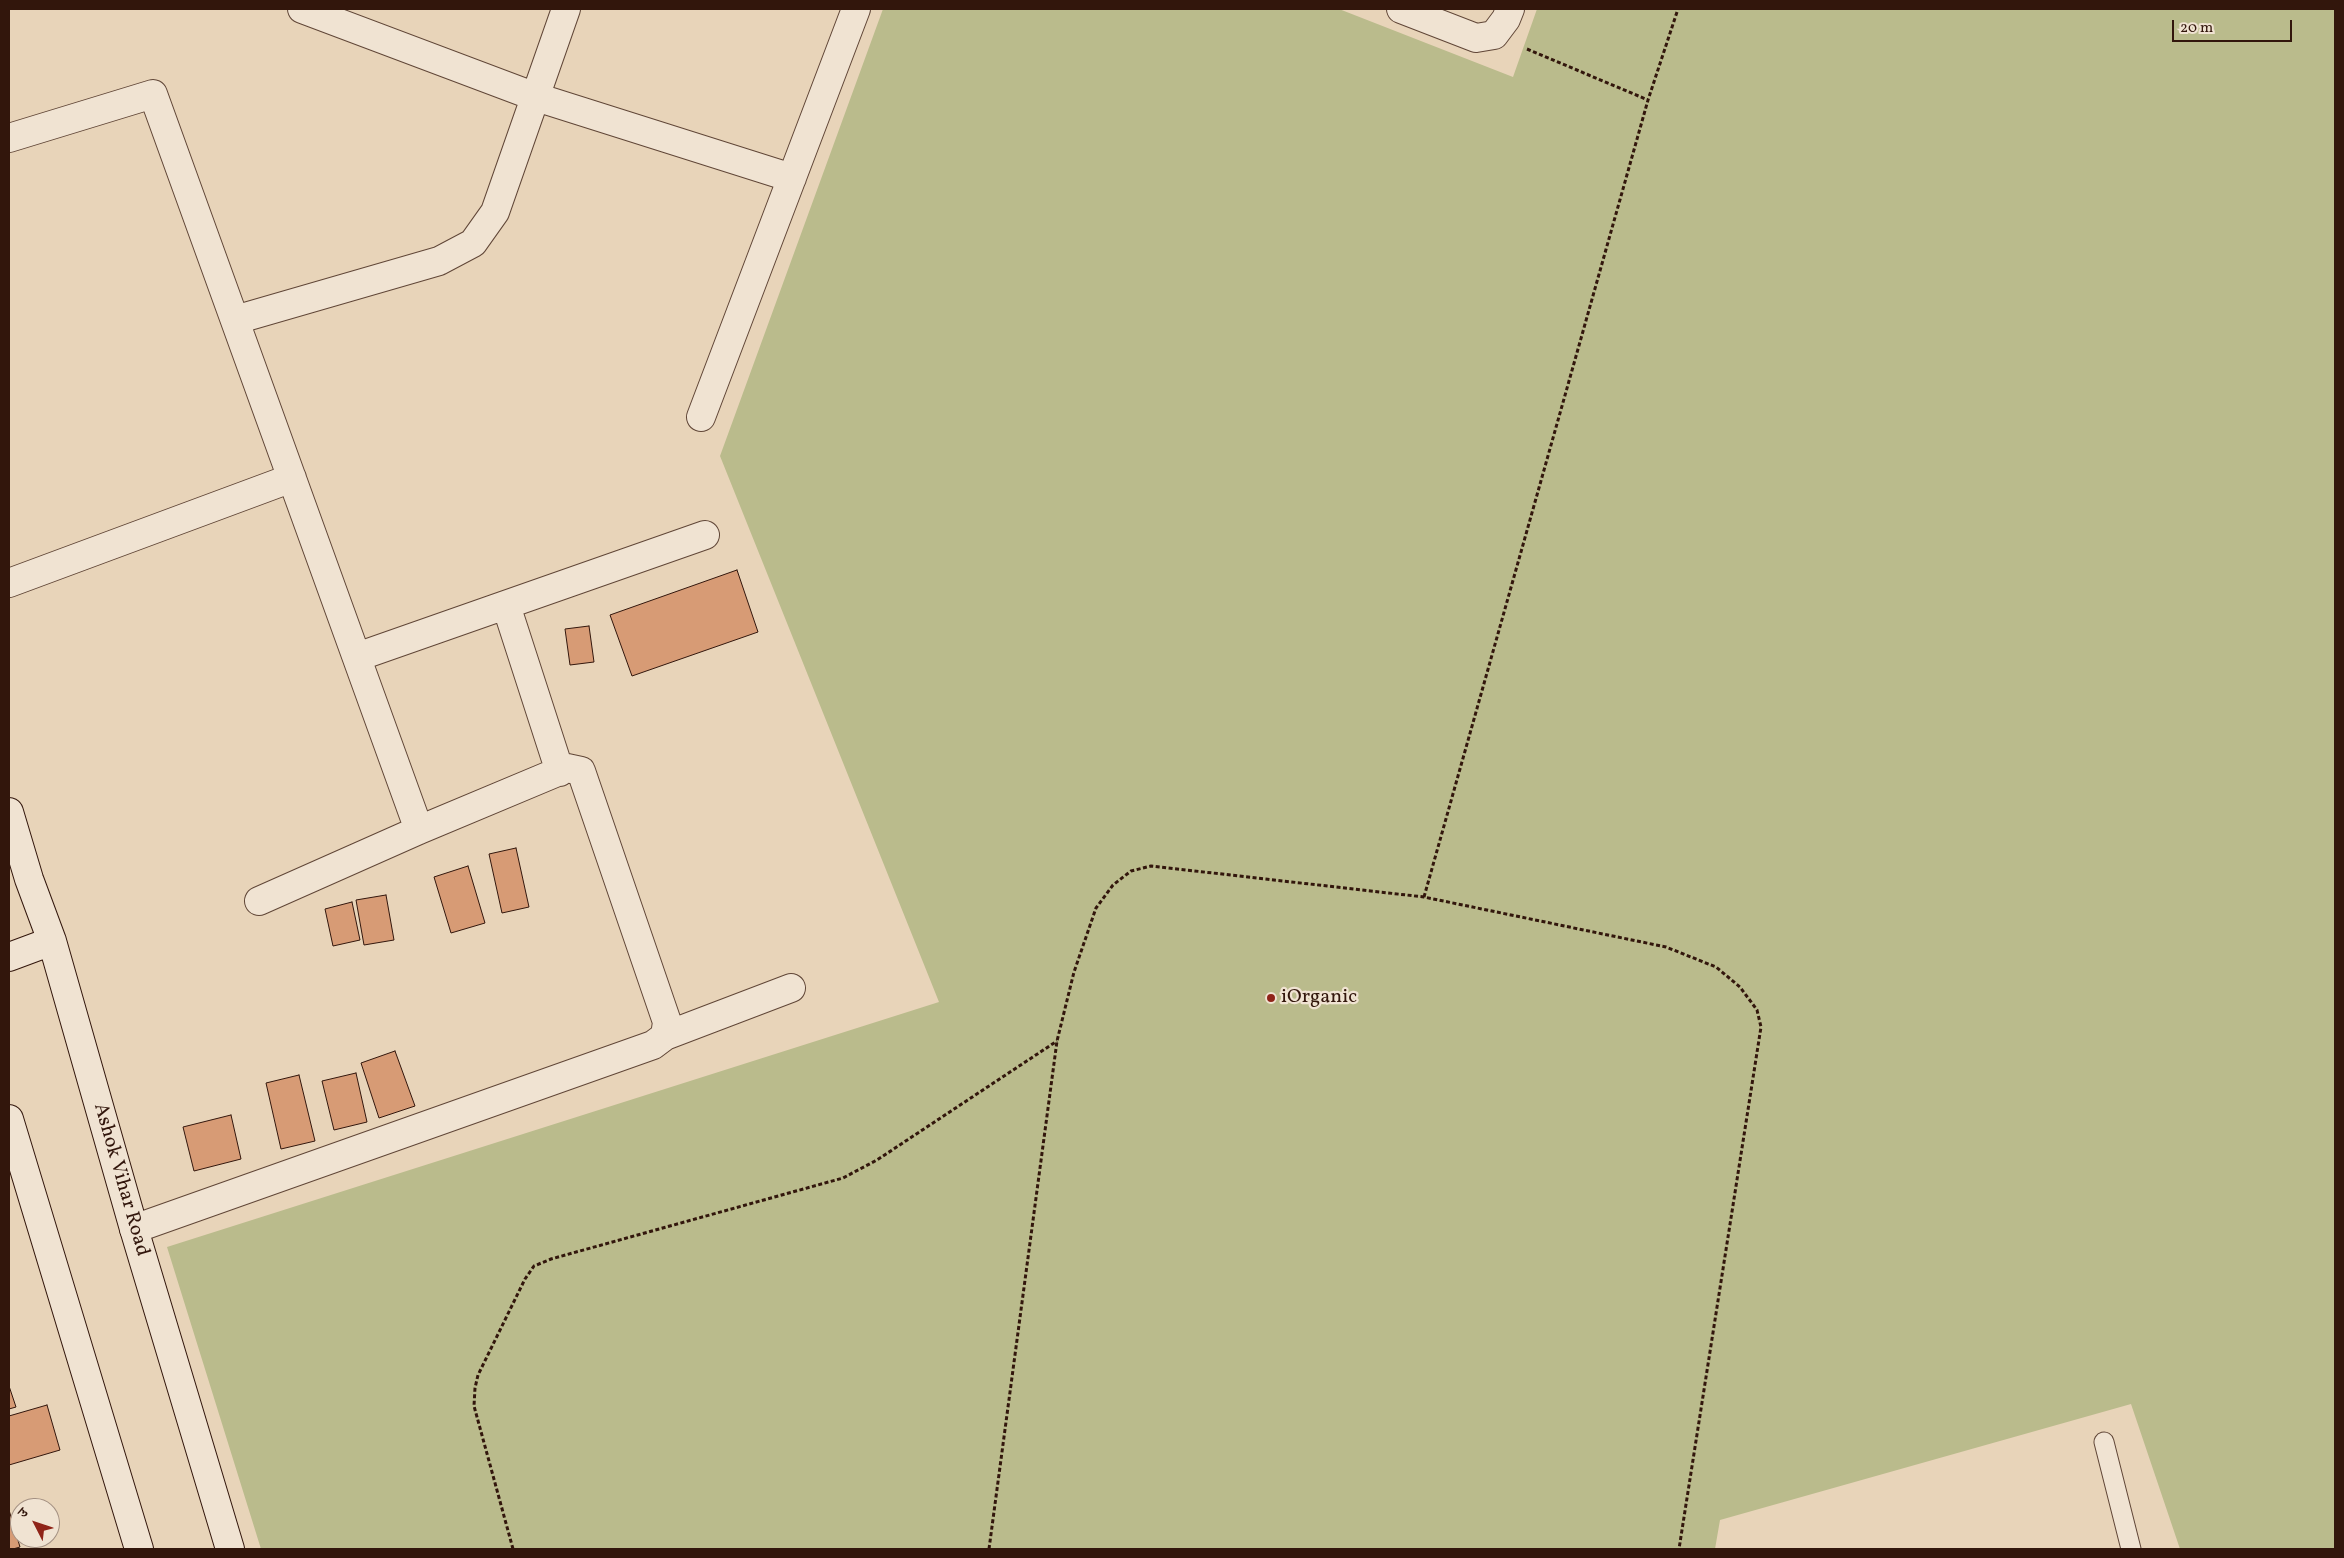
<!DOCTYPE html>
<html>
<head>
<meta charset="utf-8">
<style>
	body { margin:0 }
	#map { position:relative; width:2344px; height:1558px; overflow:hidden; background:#e8d4b9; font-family:Vollkorn,"Noto Serif Devanagari",serif }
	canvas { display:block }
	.frame { position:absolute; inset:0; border:10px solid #32160c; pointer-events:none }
	.north { position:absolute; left:10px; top:1498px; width:50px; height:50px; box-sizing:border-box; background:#f0e3d2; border:1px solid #a49183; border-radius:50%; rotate:311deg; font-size:14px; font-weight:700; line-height:20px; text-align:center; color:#32160c }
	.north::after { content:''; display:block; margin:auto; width:18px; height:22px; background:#8f2418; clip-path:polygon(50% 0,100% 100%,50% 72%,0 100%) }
	.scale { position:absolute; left:2172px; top:20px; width:120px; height:22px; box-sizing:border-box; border:2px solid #32160c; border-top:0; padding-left:6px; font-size:15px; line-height:18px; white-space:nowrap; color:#32160c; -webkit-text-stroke:4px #f0e3d2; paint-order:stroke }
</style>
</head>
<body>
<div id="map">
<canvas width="2344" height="1558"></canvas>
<div class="frame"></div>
<div class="north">उ</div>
<div class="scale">20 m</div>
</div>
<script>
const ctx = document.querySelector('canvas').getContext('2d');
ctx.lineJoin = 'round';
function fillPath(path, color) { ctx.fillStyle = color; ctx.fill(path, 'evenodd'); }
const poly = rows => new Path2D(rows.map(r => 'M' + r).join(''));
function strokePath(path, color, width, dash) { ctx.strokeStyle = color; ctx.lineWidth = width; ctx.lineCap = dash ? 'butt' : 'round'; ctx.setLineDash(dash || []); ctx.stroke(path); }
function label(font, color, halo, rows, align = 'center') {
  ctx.font = font + ' Vollkorn,serif'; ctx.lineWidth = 4.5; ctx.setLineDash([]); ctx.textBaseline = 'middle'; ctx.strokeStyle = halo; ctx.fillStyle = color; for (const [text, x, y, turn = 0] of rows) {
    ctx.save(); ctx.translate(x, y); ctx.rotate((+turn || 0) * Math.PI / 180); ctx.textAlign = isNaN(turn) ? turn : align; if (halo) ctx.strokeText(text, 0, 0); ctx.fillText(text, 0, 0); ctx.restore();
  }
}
fillPath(poly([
	[883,9,1339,9,1513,77,1537,9,2335,9,2335,1549,2180,1549,2131,1404,1720,1520,1715,1549,261,1549,167,1247,939,1002,720,456]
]), '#babb8c');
const building = poly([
	[737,570,758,632,632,676,610,615,737,570],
	[589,626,594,662,570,665,565,629,589,626],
	[516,848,529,907,502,913,489,854,516,848],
	[468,866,485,923,451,933,434,877,468,866],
	[386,895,394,940,364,945,356,900,386,895],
	[352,902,360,940,333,946,325,909,352,902],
	[395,1051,415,1106,379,1118,361,1063,395,1051],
	[356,1073,367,1122,334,1130,322,1081,356,1073],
	[299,1075,315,1141,281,1149,266,1083,299,1075],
	[231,1115,241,1159,194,1171,183,1127,231,1115],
	[9,1386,16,1407,9,1409,9,1386],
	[47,1405,60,1450,9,1465,9,1416,47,1405],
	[9,1510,20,1547,13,1549,9,1549,9,1510]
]);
fillPath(building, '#d79b75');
strokePath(building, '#32160c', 1);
const lane = poly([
	[2104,1442,2131,1549]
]);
const street = poly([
	[302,9,536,97,792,178],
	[1401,9,1476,38,1494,35,1506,19,1510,9],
	[9,138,153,94,419,830],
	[235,320,439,261,473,243,495,212,566,9],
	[701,417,856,9],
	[9,583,292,478],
	[506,605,560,772],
	[357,657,705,535],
	[259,901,419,830,567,768,581,771,667,1022,665,1036],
	[134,1229,653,1045,665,1036,791,988]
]);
const secondary = poly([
	[9,812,29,879,52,941,134,1229,230,1549],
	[9,957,52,941],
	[9,1119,139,1549]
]);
strokePath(lane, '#604637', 21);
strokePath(street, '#604637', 30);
strokePath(secondary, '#32160c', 30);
strokePath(poly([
	[1527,49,1648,100],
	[1424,897,1648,100,1678,9],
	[513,1549,474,1406,475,1388,478,1375,525,1279,534,1266,551,1259,843,1178,877,1160,1057,1041],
	[989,1549,1057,1041,1074,972,1096,908,1113,885,1131,871,1151,866,1424,897,1666,947,1716,967,1740,987,1757,1010,1761,1027,1679,1549]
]), '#32160c', 3, [4, 2.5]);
strokePath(lane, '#f0e3d2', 19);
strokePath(street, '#f0e3d2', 28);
strokePath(secondary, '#f0e3d2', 28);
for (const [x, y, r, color] of [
	[1271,998,5,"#8f2418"]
]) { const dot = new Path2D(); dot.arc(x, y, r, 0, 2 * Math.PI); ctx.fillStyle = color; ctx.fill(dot); strokePath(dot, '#f0e3d2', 2); }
label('20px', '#32160c', '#f0e3d2', [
	["iOrganic",1281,998]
], 'left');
label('20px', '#32160c', '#f0e3d2', [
	["Ashok Vihar Road",120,1180,74]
]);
</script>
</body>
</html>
